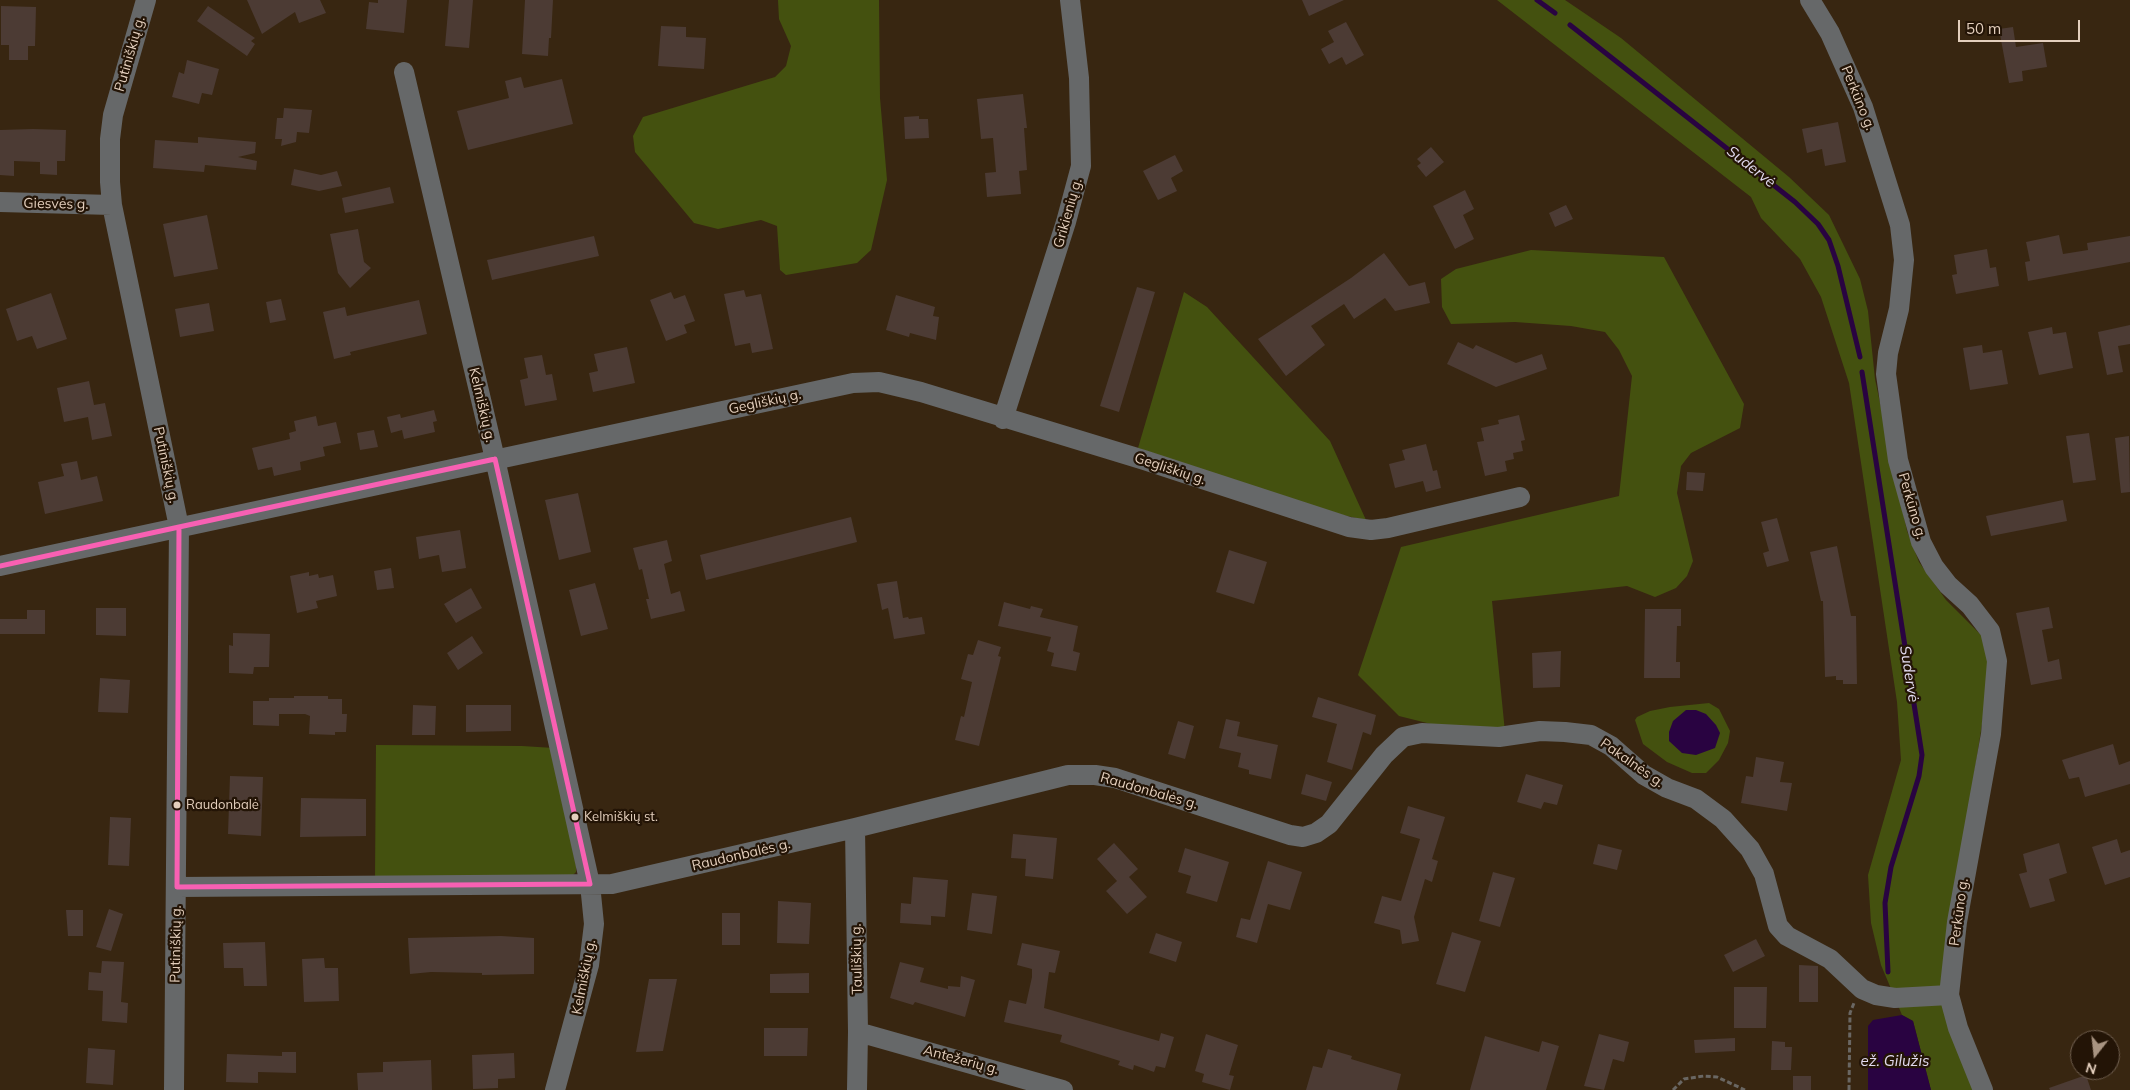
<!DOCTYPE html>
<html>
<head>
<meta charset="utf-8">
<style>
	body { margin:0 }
	#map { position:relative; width:2130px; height:1090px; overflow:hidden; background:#382611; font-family:Mulish,sans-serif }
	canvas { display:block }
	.north { position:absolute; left:2070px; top:1030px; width:50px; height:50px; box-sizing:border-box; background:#231406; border:1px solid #705f4f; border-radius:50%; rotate:196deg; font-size:14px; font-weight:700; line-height:20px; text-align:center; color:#e4cfbd }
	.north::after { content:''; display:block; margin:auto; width:18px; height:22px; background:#a89481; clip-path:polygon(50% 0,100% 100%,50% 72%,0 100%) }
	.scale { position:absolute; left:1958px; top:20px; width:122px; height:22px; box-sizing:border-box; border:2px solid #e4cfbd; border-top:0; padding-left:6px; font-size:15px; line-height:18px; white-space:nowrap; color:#e4cfbd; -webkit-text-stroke:4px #231406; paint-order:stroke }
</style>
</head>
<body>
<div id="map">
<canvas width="2130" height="1090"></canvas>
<div class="north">N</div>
<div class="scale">50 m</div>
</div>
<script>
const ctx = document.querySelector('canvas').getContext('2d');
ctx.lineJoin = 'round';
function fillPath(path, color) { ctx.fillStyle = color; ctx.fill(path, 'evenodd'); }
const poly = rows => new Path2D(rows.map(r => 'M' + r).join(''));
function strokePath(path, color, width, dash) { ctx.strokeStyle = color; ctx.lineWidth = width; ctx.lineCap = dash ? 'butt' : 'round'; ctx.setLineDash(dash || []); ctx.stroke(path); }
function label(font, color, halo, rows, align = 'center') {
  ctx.font = font + ' Mulish,sans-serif'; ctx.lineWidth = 4.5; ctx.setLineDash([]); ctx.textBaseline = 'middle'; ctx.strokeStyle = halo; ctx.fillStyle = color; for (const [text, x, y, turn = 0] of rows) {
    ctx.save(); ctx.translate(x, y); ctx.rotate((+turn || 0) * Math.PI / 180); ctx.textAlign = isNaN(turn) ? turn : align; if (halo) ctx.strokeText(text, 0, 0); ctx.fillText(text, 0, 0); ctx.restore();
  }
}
fillPath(poly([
	[778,0,879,0,880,98,887,180,871,250,857,263,786,275,780,270,777,226,761,220,718,229,694,223,635,152,633,136,643,117,775,77,786,66,791,46,779,19],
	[1497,0,1565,0,1621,38,1789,177,1829,215,1860,279,1868,311,1875,379,1907,531,1919,562,1946,600,1984,638,1991,666,1945,962,1974,1090,1931,1090,1913,1021,1902,1015,1881,965,1871,923,1868,875,1901,760,1897,702,1849,383,1821,297,1800,259,1761,218,1751,197],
	[1531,250,1664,257,1744,404,1740,428,1691,453,1681,466,1677,493,1693,561,1687,576,1676,588,1655,597,1627,586,1492,601,1505,732,1439,726,1399,716,1358,675,1401,547,1619,496,1632,376,1619,350,1605,332,1571,326,1515,322,1451,324,1442,307,1441,279,1456,269],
	[1184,292,1207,307,1330,441,1366,520,1318,510,1138,448],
	[1709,703,1719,709,1730,731,1728,743,1719,760,1706,773,1692,773,1667,762,1643,744,1635,720,1637,717,1650,711,1670,707],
	[376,745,522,746,554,748,576,865,576,872,571,877,375,878]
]), '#44510f');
fillPath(poly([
	[1686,710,1696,710,1706,714,1716,725,1720,733,1715,748,1696,755,1682,753,1669,741,1669,732,1673,721],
	[1902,1015,1913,1021,1931,1090,1868,1090,1868,1026,1873,1020]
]), '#290341');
strokePath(poly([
	[1537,0,1555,13],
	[1570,25,1795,202,1818,224,1829,240,1838,266,1860,357],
	[1862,372,1922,755,1919,776,1891,867,1885,903,1888,972]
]), '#290341', 5);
fillPath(poly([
	[247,0,320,0,326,13,299,23,295,12,262,34],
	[378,0,407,0,404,33,366,29,369,2,378,3],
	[449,0,473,0,469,48,445,46],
	[525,0,553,0,551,38,549,38,548,56,522,54],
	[1302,0,1344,0,1309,16],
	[1,6,36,7,35,46,28,46,28,60,9,60,9,45,1,45],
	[208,6,255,38,251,41,255,44,247,56,197,21],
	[1346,22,1364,55,1346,65,1342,57,1329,64,1321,49,1334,42,1328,31],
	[661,26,686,27,686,37,706,38,704,69,658,66],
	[2013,27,2016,47,2043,43,2047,67,2022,71,2023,81,2009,83,1999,29],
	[187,60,219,69,212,95,202,93,199,104,172,97,179,72,184,74],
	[521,77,524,88,562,79,573,124,468,150,457,111,509,98,505,81],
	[1023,94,1027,128,1024,128,1027,170,1019,171,1021,194,987,197,985,173,996,172,993,138,981,139,977,99],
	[284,108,312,110,309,133,297,132,296,142,281,146,282,139,275,139,277,118,283,118],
	[919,116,919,119,928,119,929,138,905,139,904,117],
	[1838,122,1846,162,1825,166,1822,149,1807,153,1802,129],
	[33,129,66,130,65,161,57,161,57,175,40,174,40,162,14,161,14,176,0,175,0,130],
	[198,137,256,142,255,153,238,157,257,161,256,170,205,165,204,172,153,168,155,140,198,143],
	[1431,147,1444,162,1426,177,1417,166,1421,163,1417,159],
	[1175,155,1183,171,1171,178,1177,191,1158,200,1143,171],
	[294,169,321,175,337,171,342,186,319,191,291,185],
	[390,187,394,203,345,213,342,198],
	[1465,190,1474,209,1463,215,1474,239,1455,249,1433,206],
	[1566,205,1573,219,1555,227,1549,213],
	[207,215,218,269,174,277,163,224],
	[358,229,364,262,371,268,350,288,338,273,330,234],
	[2059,235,2063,254,2088,250,2087,243,2130,236,2130,262,2028,281,2025,262,2030,261,2026,242],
	[594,236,599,256,492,280,487,260],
	[1987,249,1990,268,1996,267,1999,286,1956,294,1952,275,1957,274,1954,255],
	[1384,253,1409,286,1425,282,1430,303,1395,311,1385,298,1354,319,1344,304,1311,326,1325,345,1286,376,1258,339,1351,278],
	[1137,287,1155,292,1119,412,1100,406],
	[744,290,746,297,761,294,773,349,752,353,750,343,735,346,724,294],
	[671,292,674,299,685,295,695,321,684,325,687,333,666,341,650,300],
	[51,293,67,339,37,349,32,336,17,341,6,309],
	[896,295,935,307,933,316,939,317,936,340,910,333,909,337,886,330],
	[281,299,286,320,270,323,266,302],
	[419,300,427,334,350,352,351,355,334,359,323,312,345,307,347,316],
	[209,303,214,331,180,337,175,309],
	[2130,325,2130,344,2118,346,2123,372,2107,375,2098,332],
	[2052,327,2053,334,2066,332,2073,368,2039,375,2028,332],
	[1458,342,1473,349,1476,345,1516,363,1542,354,1547,369,1496,387,1447,364],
	[1982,345,1983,353,2002,350,2008,384,1970,390,1963,348],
	[627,347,635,383,593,392,589,373,598,371,594,354],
	[542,355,546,375,552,374,557,400,525,406,520,380,528,378,524,358],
	[89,381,94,405,105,403,112,436,92,440,88,417,64,422,57,388],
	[434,410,437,421,433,422,435,432,404,439,402,430,391,433,387,417,400,414,401,418],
	[1519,415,1525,440,1521,441,1523,451,1513,453,1514,459,1505,461,1507,471,1485,476,1477,442,1484,441,1481,428,1499,424,1498,420],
	[316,416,318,426,336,422,341,443,323,447,325,456,300,462,301,470,274,476,272,467,258,470,252,448,290,439,289,433,296,431,294,421],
	[374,430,378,447,360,450,357,433],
	[2089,433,2096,480,2073,483,2066,436],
	[2129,436,2130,492,2121,493,2115,438],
	[1426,444,1433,471,1437,470,1441,488,1426,492,1423,481,1395,488,1389,464,1405,460,1402,450],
	[77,461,81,480,97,476,103,501,45,514,38,482,64,476,61,464],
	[1687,472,1705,473,1703,491,1686,490],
	[578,493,591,552,559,560,545,500],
	[2063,500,2067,521,1991,536,1986,516],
	[851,517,857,542,706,580,700,555],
	[1777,518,1789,561,1767,567,1763,553,1769,551,1761,522],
	[460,530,466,568,442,572,439,555,419,559,416,537],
	[667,540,672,561,664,564,671,594,680,591,685,611,651,619,646,599,649,599,642,569,639,570,633,548],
	[1837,546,1851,616,1856,616,1857,684,1843,684,1843,680,1836,680,1836,676,1825,677,1823,601,1821,601,1810,552],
	[1229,550,1267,562,1254,604,1216,592],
	[391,568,394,588,377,590,374,571],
	[309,572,309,576,318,574,319,578,333,575,337,596,316,601,318,608,297,613,290,576],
	[897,581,903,618,908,617,909,619,922,617,925,634,894,639,888,608,882,610,877,584],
	[595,583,608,629,581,636,569,590],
	[471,588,482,608,456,623,444,604],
	[1004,602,1030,609,1031,606,1043,609,1040,617,1078,626,1073,651,1080,653,1076,671,1051,666,1054,653,1047,651,1051,637,998,626],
	[2049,607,2053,628,2042,630,2048,662,2059,659,2062,679,2031,685,2016,613],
	[96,608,126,608,126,636,96,635],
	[1645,609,1681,609,1681,626,1677,626,1676,662,1680,662,1680,678,1644,678],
	[27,610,45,610,45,634,0,634,0,619,27,619],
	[233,633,270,634,269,667,254,667,253,674,229,673,229,645,233,646],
	[472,636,483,653,458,670,447,653],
	[978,640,1001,647,998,656,1001,657,979,746,955,740,961,716,964,717,972,682,961,679,968,654,973,655],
	[1561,651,1560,687,1533,688,1532,653],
	[100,678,130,680,128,713,98,712],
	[294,696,328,696,328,699,342,699,342,714,347,714,346,732,335,732,335,735,309,734,310,716,305,714,279,714,279,726,253,725,253,701,269,701,269,698,294,698],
	[1318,697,1376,715,1371,735,1363,732,1352,770,1327,762,1337,724,1312,717],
	[413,705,436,706,435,735,412,735],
	[466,705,511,705,511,731,466,732],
	[1226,719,1240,722,1237,736,1278,745,1271,779,1249,774,1249,770,1238,767,1241,753,1219,748],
	[1178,721,1194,726,1185,759,1168,754],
	[2113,744,2119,765,2130,761,2130,784,2085,797,2079,777,2069,779,2062,760],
	[1756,757,1784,762,1780,782,1792,783,1787,811,1741,803,1746,776,1753,777],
	[1306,774,1332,782,1326,801,1301,794],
	[1526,774,1563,785,1557,805,1544,802,1541,809,1517,802],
	[230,776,263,777,261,836,228,834],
	[301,798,366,799,366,836,300,837],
	[1408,806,1445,817,1432,859,1438,861,1432,882,1425,879,1414,917,1419,941,1402,944,1400,930,1374,923,1382,896,1401,901,1420,839,1400,833],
	[110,817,131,818,129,866,108,865],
	[1013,834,1057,838,1053,879,1025,876,1026,859,1011,858],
	[2117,839,2121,853,2130,850,2130,877,2105,885,2092,847],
	[1114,843,1138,869,1129,877,1147,897,1127,914,1106,891,1117,881,1097,859],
	[2059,843,2067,873,2049,879,2055,901,2030,908,2019,874,2027,872,2023,854],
	[1598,844,1622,850,1617,870,1593,864],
	[1185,848,1229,862,1217,902,1186,893,1191,876,1178,872],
	[1268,861,1302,872,1290,910,1268,904,1257,943,1236,937,1241,918,1250,920],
	[1493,872,1515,878,1500,927,1479,921],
	[913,877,948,880,945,917,931,916,931,925,900,923,901,903,911,904],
	[972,893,997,896,992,934,967,930],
	[778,901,811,903,809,944,777,943],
	[109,909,123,914,111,951,96,947],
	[66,910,83,910,83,936,68,936],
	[722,913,740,913,740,945,722,945],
	[1452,932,1481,941,1465,992,1436,984],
	[1156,933,1182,942,1176,962,1149,953],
	[501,936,534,938,534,974,482,975,482,973,431,972,410,974,408,938],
	[1756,939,1765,956,1733,972,1724,955],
	[265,942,267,986,244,986,243,968,224,968,223,943],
	[1022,943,1060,951,1055,973,1049,972,1044,1008,1159,1041,1161,1033,1174,1037,1165,1068,1156,1066,1154,1072,1134,1065,1133,1070,1118,1065,1120,1061,1060,1042,1062,1035,1004,1022,1009,1000,1026,1004,1032,977,1032,969,1017,965],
	[324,958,325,968,338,968,339,1001,304,1002,302,959],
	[102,961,124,962,121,1002,128,1003,127,1023,102,1021,103,991,88,990,89,972,101,973],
	[900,962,924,968,920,982,948,989,948,986,960,987,961,976,975,980,965,1017,915,1002,913,1005,890,998],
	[1799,965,1818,966,1818,1002,1799,1002],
	[809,973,809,993,770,993,770,974],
	[649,979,677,979,663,1051,636,1052],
	[1734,987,1767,987,1766,1028,1734,1028],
	[764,1028,808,1028,807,1056,764,1056],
	[1206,1034,1238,1045,1229,1075,1234,1076,1230,1090,1202,1082,1204,1074,1195,1071],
	[1599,1034,1629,1042,1624,1062,1613,1059,1604,1090,1584,1086],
	[1485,1036,1539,1052,1542,1041,1559,1046,1546,1090,1470,1090],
	[1735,1038,1735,1051,1695,1053,1694,1040],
	[1772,1041,1785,1042,1785,1047,1792,1047,1791,1070,1771,1070],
	[88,1048,115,1050,113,1085,86,1083],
	[1328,1049,1352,1056,1351,1059,1401,1074,1397,1090,1306,1090,1313,1066,1322,1068],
	[282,1052,296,1052,296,1073,258,1072,258,1083,226,1082,227,1054,282,1056],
	[514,1053,515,1078,498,1079,498,1088,473,1089,472,1055],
	[431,1060,432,1090,358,1090,357,1073,383,1072,383,1062],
	[2086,1075,2091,1090,2050,1090,2049,1088],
	[1793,1076,1811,1076,1811,1090,1793,1090]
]), '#4c3b34');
strokePath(poly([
	[1673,1090,1684,1079,1704,1076,1717,1077,1745,1090],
	[1849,1090,1850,1013,1854,1003]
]), '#6a6763', 3, [5, 2.5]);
strokePath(poly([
	[146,0,113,115,110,139,110,182,112,205,179,527,174,1090],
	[1810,0,1830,33,1863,107,1900,225,1904,260,1899,309,1888,353,1886,374,1898,460,1921,542,1934,567,1948,585,1970,605,1990,631,1997,661,1991,734,1957,922,1949,995,1958,1028,1983,1090],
	[404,72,495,459,590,884,594,924,589,965,555,1090],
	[0,202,112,205],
	[1003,419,1066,222,1081,166,1079,78,1070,0],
	[0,566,853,383,879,382,921,392,1144,460,1349,527,1371,530,1388,528,1520,497],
	[855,828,858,1032,857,1090],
	[177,887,612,884,855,828,1068,775,1095,775,1115,778,1290,835,1303,837,1316,833,1329,824,1384,755,1403,737,1422,733,1499,737,1540,731,1565,732,1591,735,1611,746,1644,775,1667,788,1696,799,1723,819,1750,849,1764,874,1778,926,1787,936,1830,959,1862,989,1876,995,1895,998,1949,995],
	[858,1032,1063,1090]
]), '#666869', 20);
strokePath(poly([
	[495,459,590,884,177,887,179,527,495,459],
	[0,566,179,527]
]), '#f860b3', 5);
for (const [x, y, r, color] of [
	[177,805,4.5,"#e4cfbd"],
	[575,817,4.5,"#e4cfbd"]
]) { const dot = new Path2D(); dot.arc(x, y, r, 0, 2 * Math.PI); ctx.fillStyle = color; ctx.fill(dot); strokePath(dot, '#231406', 2); }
label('13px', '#e4cfbd', '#231406', [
	["Raudonbalė",186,805],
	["Kelmiškių st.",584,817]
], 'left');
label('14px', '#e4cfbd', '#231406', [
	["Putiniškių g.",130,54,-74],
	["Perkūno g.",1858,98,68],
	["Giesvės g.",56,204,1],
	["Grikienių g.",1068,213,-74],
	["Gegliškių g.",765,402,-12],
	["Kelmiškių g.",482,405,77],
	["Putiniškių g.",166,465,78],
	["Gegliškių g.",1170,469,18],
	["Perkūno g.",1912,506,74],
	["Pakalnės g.",1632,763,35],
	["Raudonbalės g.",1149,791,16],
	["Raudonbalės g.",741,855,-13],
	["Perkūno g.",1959,912,-82],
	["Putiniškių g.",176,944,-89],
	["Tauliškių g.",857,959,-91],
	["Kelmiškių g.",584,977,-79],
	["Antežerių g.",961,1060,15]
]);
label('italic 15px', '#e2daef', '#231406', [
	["Sudervė",1751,167,38],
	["Sudervė",1909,674,81],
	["ež. Gilužis",1895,1061]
]);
</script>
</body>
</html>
